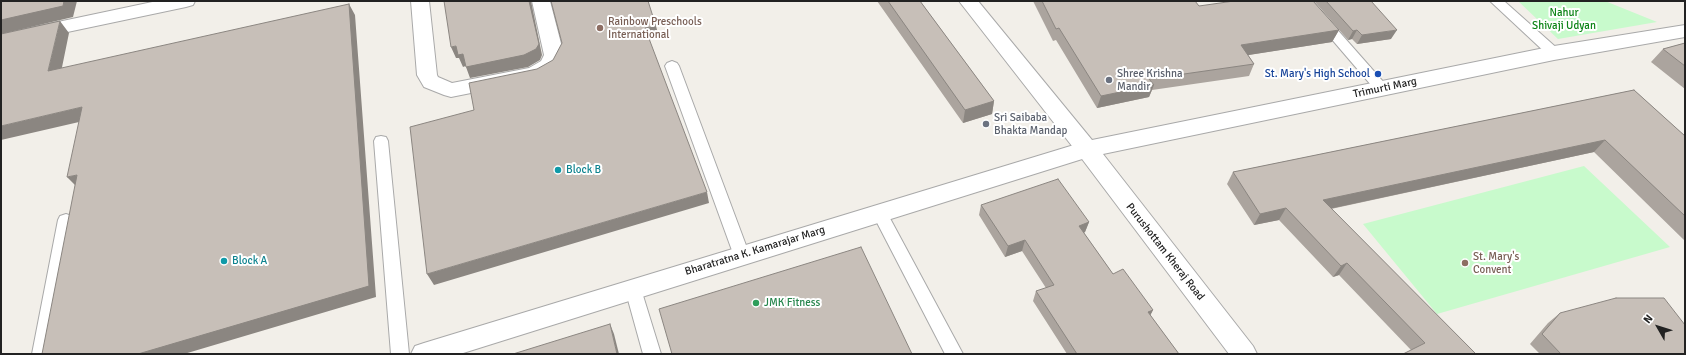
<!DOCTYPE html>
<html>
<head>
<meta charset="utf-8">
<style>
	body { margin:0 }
	#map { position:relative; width:1686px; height:355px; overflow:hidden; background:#f2efe9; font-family:Signika,sans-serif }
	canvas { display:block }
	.frame { position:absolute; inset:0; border:2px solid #222; pointer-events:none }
	.north { position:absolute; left:1638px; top:307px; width:40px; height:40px; -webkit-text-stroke:3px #fff; paint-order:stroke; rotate:309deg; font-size:11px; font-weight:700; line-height:16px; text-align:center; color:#222 }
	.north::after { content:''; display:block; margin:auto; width:14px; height:18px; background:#222; clip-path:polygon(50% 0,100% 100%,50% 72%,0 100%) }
</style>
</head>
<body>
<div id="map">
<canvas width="1686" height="355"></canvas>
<div class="frame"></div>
<div class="north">N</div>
</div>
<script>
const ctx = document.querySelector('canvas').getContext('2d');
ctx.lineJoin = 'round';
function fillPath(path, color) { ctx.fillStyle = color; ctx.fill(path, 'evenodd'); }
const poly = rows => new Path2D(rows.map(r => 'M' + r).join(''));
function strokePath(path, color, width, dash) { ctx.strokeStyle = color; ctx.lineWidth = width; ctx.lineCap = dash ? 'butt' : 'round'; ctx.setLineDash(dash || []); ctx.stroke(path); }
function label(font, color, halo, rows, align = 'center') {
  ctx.font = font + ' Signika,sans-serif'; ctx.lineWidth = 4; ctx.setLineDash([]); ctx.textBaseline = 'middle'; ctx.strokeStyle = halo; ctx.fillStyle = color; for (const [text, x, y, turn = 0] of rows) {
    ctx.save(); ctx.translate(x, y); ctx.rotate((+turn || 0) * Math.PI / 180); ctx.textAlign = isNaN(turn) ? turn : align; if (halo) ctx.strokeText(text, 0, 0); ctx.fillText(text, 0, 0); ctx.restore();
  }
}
fillPath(poly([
	[1518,1,1605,1,1657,22,1558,39],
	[1584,166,1670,247,1437,314,1363,224]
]), '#c8facc');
const service = poly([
	[1299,1,1312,1,1387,86,1389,89,1387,92,1382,94,1377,92,1299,1],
	[1490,1,1504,1,1559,50,1561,53,1559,56,1554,58,1549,56,1490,1],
	[672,61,677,63,679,66,750,256,748,261,742,263,736,261,734,256,665,66,667,63,672,61],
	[381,136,386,137,388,141,409,354,391,354,374,141,376,137,381,136],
	[880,207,885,209,963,354,945,354,872,213,875,209,880,207],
	[66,214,72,216,74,220,50,354,32,354,58,220,60,216,66,214],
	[633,282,639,284,641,289,661,354,643,354,625,289,627,284,633,282]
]);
const minor = poly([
	[157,1,195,1,193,5,186,7,1,46,1,34,157,1],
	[411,1,429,1,437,75,438,77,452,83,529,68,541,61,544,55,532,1,550,1,564,55,555,71,541,79,451,97,444,95,424,87,417,75,411,1],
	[1087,141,1095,143,1098,149,1095,155,460,354,411,354,415,346,424,343,1087,141]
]);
const tertiary = poly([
	[959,1,978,1,1092,140,1554,46,1685,25,1685,37,1554,60,1103,154,1253,346,1257,354,1229,354,1079,155,959,1]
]);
strokePath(service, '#a9a9a9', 2);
strokePath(minor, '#a9a9a9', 2);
strokePath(tertiary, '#a9a9a9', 2);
fillPath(service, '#fff');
fillPath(minor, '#fff');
fillPath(tertiary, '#fff');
fillPath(poly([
	[877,1,920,1,994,101,992,114,963,123],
	[1033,1,1195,1,1199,6,1339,30,1332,42,1248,55,1254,64,1249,76,1152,90,1149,97,1097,108,1056,40,1053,41],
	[1314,1,1371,1,1391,39,1357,44,1352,39,1348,40],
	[1685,43,1685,89,1651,62,1663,49],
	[1634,90,1685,136,1685,241,1594,152,1331,209,1476,354,1411,350,1339,275,1333,277,1279,220,1254,225,1227,184,1233,172],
	[981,205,1089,222,1085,232,1084,233,1113,274,1153,310,1150,315,1179,354,1067,354,1033,301,1036,291,1046,288,1022,251,1005,257,979,215],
	[1560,313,1685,354,1540,354,1530,344,1548,323]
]), '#aba49e');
fillPath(poly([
	[64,1,77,1,73,17,1,34,1,20],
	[529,1,531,1,542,55,540,60,528,67,470,78,466,67],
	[349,4,355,15,376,297,184,354,138,354],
	[60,21,69,33,59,82,48,71],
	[656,26,659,37,648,40,645,28],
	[1339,30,1332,42,1236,57,1241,45],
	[1357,30,1352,39,1348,40,1353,31],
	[1397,30,1391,39,1357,44,1362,35],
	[456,46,463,54,468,65,463,67,459,58,456,58,451,47],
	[1154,85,1149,97,1097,108,1101,96],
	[994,101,992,114,963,123,965,110],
	[82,107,92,119,1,140,1,126],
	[1605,140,1594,152,1315,212,1323,200],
	[77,175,79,189,67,177],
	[707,192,709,203,434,285,427,274],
	[1286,208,1279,220,1254,225,1260,214],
	[1089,222,1085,232,1075,236,1079,226],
	[1025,240,1022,251,1005,257,1008,246],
	[1347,263,1339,275,1333,277,1341,266],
	[1153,310,1148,320,1148,312],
	[610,324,614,334,619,354,617,354]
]), '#8b8681');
const building = poly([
	[1,1,64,1,63,6,1,20,1,1],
	[444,1,529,1,539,44,536,49,524,55,466,67,463,54,458,55,456,46,451,47,444,1],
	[551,1,648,1,656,26,645,28,707,192,427,274,410,127,474,110,469,83,537,69,553,60,562,43,551,1],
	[888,1,920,1,994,101,965,110,888,1],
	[1042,1,1195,1,1199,6,1234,1,1313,1,1339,30,1241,45,1254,64,1149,79,1154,85,1101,96,1059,28,1056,29,1042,1],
	[1326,1,1371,1,1397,30,1362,35,1357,30,1353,31,1326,1],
	[349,4,369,286,138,354,42,354,77,175,67,177,82,107,1,126,1,34,60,21,48,71,349,4],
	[1685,43,1685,66,1663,49,1685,43],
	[1634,90,1685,136,1685,216,1605,140,1323,200,1476,354,1403,354,1425,343,1347,263,1341,266,1286,208,1260,214,1233,172,1634,90],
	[1058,179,1089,222,1079,226,1113,274,1123,269,1153,310,1148,312,1179,354,1077,354,1036,291,1054,285,1025,240,1008,246,981,205,1058,179],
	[861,247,912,354,672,354,659,309,861,247],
	[1616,298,1664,298,1685,325,1685,354,1561,354,1542,334,1560,313,1616,298],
	[610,324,617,354,513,354,610,324]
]);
fillPath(building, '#c7bfb8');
strokePath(building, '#8b8681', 1);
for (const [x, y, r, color] of [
	[600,28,4,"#8d6e63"],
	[1378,74,4,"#1a4fb4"],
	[1109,80,4,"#6b7280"],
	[986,124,4,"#6b7280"],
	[558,170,4,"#0f9aa8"],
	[224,261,4,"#0f9aa8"],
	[1465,263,4,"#8d6e63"],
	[756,303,4,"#2e9e5b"]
]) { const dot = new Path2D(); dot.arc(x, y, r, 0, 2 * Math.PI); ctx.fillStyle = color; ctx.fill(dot); strokePath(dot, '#fff', 1.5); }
label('11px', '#0c8416', '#fff', [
	["Nahur",1564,13],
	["Shivaji Udyan",1564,26]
]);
label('11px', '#785e54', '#fff', [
	["Rainbow Preschools",608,22],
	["International",608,35],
	["St. Mary's",1473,257],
	["Convent",1473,270]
], 'left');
label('11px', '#5b616d', '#fff', [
	["Shree Krishna",1117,74],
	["Mandir",1117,87],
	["Sri Saibaba",994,118],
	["Bhakta Mandap",994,131]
], 'left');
label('11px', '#164399', '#fff', [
	["St. Mary's High School",1370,74]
], 'right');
label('11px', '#222', '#fff', [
	["Trimurti Marg",1385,88,-12],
	["Bharatratna K. Kamarajar Marg",755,251,-17],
	["Purushottam Kheraj Road",1165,252,52]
]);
label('11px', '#0d838f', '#fff', [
	["Block B",566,170],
	["Block A",232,261]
], 'left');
label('11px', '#27864d', '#fff', [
	["JMK Fitness",764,303]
], 'left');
</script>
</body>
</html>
